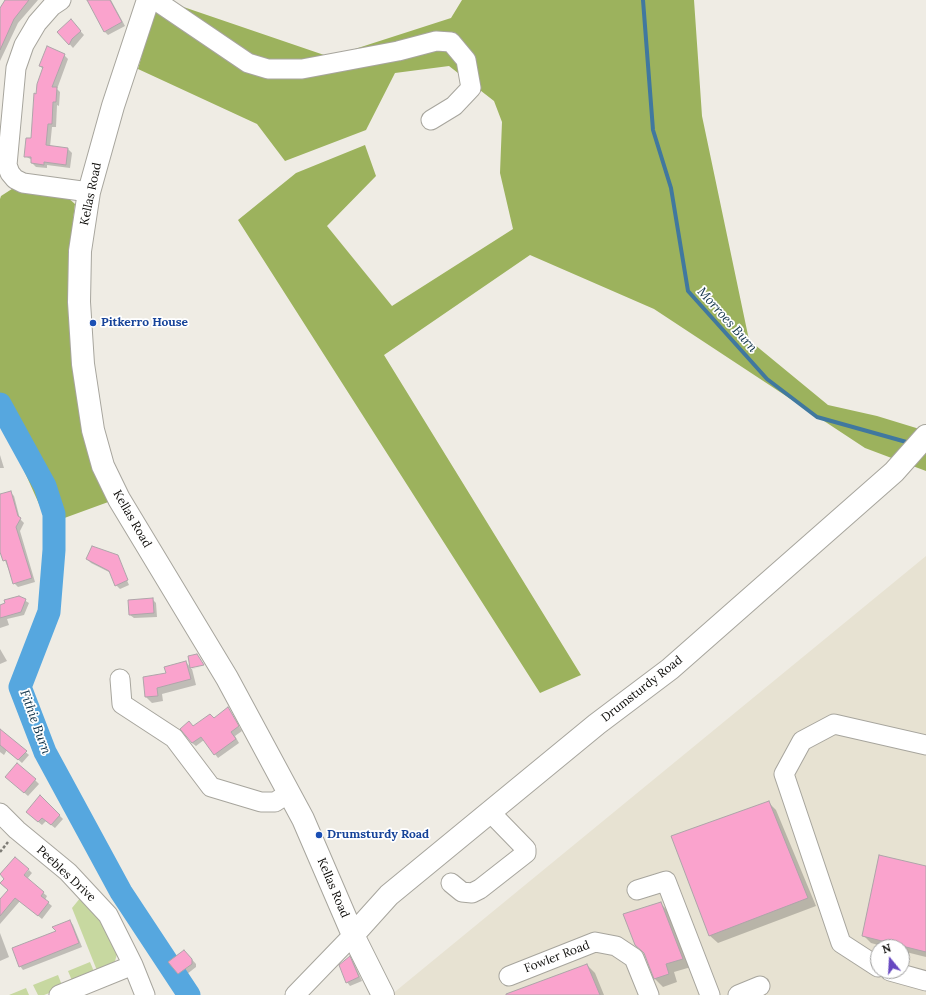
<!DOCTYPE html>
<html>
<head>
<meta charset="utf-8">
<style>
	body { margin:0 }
	#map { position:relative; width:926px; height:995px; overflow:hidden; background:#efece4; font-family:Lora,serif }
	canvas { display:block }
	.north { position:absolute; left:870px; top:939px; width:40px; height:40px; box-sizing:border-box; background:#fff; border:1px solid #9e9e9d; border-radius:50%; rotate:342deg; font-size:11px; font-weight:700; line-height:16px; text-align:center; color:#0d0c09 }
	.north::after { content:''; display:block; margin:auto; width:14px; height:18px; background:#6748c1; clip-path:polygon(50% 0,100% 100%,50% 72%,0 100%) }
</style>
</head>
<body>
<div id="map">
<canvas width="926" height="995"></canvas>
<div class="north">N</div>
</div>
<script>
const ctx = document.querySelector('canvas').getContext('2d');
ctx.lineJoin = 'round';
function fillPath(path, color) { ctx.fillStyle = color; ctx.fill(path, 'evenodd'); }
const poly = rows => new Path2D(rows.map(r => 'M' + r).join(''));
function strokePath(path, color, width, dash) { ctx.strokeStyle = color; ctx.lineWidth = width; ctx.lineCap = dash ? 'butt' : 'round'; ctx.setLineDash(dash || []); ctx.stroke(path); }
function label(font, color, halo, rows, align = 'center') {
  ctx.font = font + ' Lora,serif'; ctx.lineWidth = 3.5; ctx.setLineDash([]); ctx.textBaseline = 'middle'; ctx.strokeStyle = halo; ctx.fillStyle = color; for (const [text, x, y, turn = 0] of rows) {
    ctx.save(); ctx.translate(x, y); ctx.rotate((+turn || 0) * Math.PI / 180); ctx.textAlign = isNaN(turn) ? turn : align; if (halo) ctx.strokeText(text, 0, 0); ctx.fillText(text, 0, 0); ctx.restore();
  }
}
fillPath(poly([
	[926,556,926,995,391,995],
	[878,947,902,947,902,971,878,971]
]), '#e7e2d2');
fillPath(poly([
	[81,897,102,919,118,951,115,961,108,969,98,973,72,908],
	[90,962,95,974,73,983,68,971],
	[58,975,63,988,44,995,38,995,33,985],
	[26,988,29,995,9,995]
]), '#c7d8a0');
fillPath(poly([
	[157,0,163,0,330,57,451,18,462,0,694,0,702,116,749,340,828,405,877,416,926,431,926,471,865,448,654,309,530,255,384,355,581,675,540,693,238,220,296,173,365,145,376,176,327,226,392,306,513,229,500,173,502,122,494,101,449,66,395,73,366,130,285,161,257,124,138,69],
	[15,187,66,196,75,204,69,255,71,325,111,501,48,524,0,417,0,199,1,196]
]), '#9cb25d');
fillPath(poly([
	[8,0,38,0,18,23,0,61,0,11],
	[91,0,111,0,125,26,108,35,104,31],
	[71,21,84,35,73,48,59,32],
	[64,55,68,59,57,89,60,92,59,106,57,105,56,127,52,127,50,147,68,149,72,153,70,168,47,165,47,168,36,167,32,163,32,160,25,156,32,140,37,95,43,69,40,66],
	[0,455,4,468,0,468],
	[10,492,14,496,20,519,24,523,20,531,35,582,18,587,14,583,0,548,0,495],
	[117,558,129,585,120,589,116,585,111,573,91,563,87,559],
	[19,597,29,603,24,615,7,619,9,625,0,628,0,606],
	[152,599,156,603,157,617,134,618,130,615],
	[0,649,7,661,0,664],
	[197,655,203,664,191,667,191,669,204,666,192,669,196,685,162,694,163,701,152,703,146,697,144,678,167,674,165,667,186,662,191,668,189,657],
	[228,708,242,731,235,736,239,743,218,758,204,740,196,746,192,743,214,719],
	[0,730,29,755,22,763,7,750,4,755,0,752],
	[10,780,35,780,39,784,28,796],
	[768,802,776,810,816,906,718,943,709,935],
	[59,815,63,819,55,828,46,821,42,825,31,816],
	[926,867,926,957,902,951,902,947,886,947,871,943,863,935],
	[29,870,32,873,27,879,47,896,45,900,52,906,42,919,20,901,0,924,0,900],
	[660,903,668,911,691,967,674,972,677,982,663,987,655,979,645,954],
	[70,921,73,925,82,947,23,970,20,966],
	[0,933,9,957,0,961],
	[188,955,196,964,196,967,182,978,170,962],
	[350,958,353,961,362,981,350,986,347,982],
	[587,965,595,973,604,995,506,995]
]), '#0003');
strokePath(poly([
	[643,0,653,130,671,188,688,291,767,379,817,417,910,443]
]), '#40789f', 4);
strokePath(poly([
	[0,404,45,486,54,514,54,550,49,612,20,687,45,752,121,892,189,995]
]), '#56a7df', 23);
const building = poly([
	[5,0,29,0,14,19,0,50,0,8,5,0],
	[87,0,110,0,122,22,104,32,87,0],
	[71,19,81,31,72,39,69,45,57,32,71,19],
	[47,46,65,54,52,87,57,87,56,102,53,102,52,124,48,124,46,145,68,148,66,165,44,162,44,165,31,163,31,157,24,157,26,138,31,138,34,93,36,94,37,84,43,67,39,66,47,46],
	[11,491,18,516,21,518,16,527,32,578,13,584,6,560,3,561,0,552,0,494,11,491],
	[92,546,118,555,128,580,115,586,109,571,86,559,92,546],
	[19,596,26,599,21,612,0,618,0,605,5,603,4,600,19,596],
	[153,598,154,613,129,615,128,600,153,598],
	[197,654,204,665,190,668,188,656,197,654],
	[186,661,191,679,157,688,158,696,145,697,143,677,166,673,164,667,186,661],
	[228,707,239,726,231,732,236,739,214,755,201,737,192,743,180,729,189,721,193,726,210,714,214,718,228,707],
	[0,729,27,751,18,760,0,745,0,729],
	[17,763,36,779,24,793,5,777,17,763],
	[40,795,60,815,51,825,42,818,38,822,26,812,40,795],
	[769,801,808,898,709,936,671,836,769,801],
	[879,855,926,866,926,952,862,936,879,855],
	[15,857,29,869,24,875,44,892,41,896,49,902,38,916,15,898,0,916,0,899,8,890,0,883,4,879,0,874,15,857],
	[661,902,683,959,666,964,669,974,654,979,644,953,635,945,623,914,661,902],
	[70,920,79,943,19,967,12,948,56,931,52,927,70,920],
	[184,950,192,959,192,964,178,974,168,962,184,950],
	[350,956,359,977,346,983,339,965,350,956],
	[587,964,600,995,506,995,506,994,587,964]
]);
fillPath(building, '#faa3cd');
strokePath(building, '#aea5a9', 1);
const minor = poly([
	[61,0,52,6,37,23,24,45,16,68,7,165,10,173,15,179,23,183,89,192],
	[155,0,248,63,268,69,302,69,398,51,436,41,451,42,466,60,471,88,454,106,431,120],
	[120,679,122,704,174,738,211,787,261,802,275,802,289,793],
	[0,813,17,830,68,872,108,915,133,965,145,995],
	[451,883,462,892,472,893,480,889,526,853,526,849,490,812],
	[637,890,666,881,710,995],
	[878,967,841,943,784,774,802,741,834,724,926,745],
	[890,971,926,981],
	[509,976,595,942,616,946,634,958,649,995],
	[59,995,133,965],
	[295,995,353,935],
	[738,995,760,986]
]);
const major = poly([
	[148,0,113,106,89,192,80,251,79,302,83,364,93,430,103,466,119,499,227,678,303,819,353,935,383,995],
	[353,935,389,895,597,724,670,669,894,472,926,436]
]);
strokePath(minor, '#a7a59d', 21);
strokePath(major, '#a7a59d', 24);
strokePath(poly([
	[0,852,8,842]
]), '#7d7b75', 2.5, [3, 2]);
strokePath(minor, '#fff', 19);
strokePath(major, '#fff', 22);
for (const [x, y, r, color] of [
	[93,323,4,"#1a4fb4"],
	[319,835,4,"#1a4fb4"]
]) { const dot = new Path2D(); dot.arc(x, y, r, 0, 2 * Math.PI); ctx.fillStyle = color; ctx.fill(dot); strokePath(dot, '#fff', 1.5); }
label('12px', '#0d0c09', '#fff', [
	["Kellas Road",91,194,-78],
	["Kellas Road",132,519,60],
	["Drumsturdy Road",642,689,-38],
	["Peebles Drive",66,874,43],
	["Kellas Road",333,888,67],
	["Fowler Road",557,957,-21]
]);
label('bold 12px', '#164399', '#fff', [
	["Pitkerro House",101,323],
	["Drumsturdy Road",327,835]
], 'left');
label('italic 13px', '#11344b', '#fff', [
	["Morroes Burn",727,320,48],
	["Fithie Burn",35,722,70]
]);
</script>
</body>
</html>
